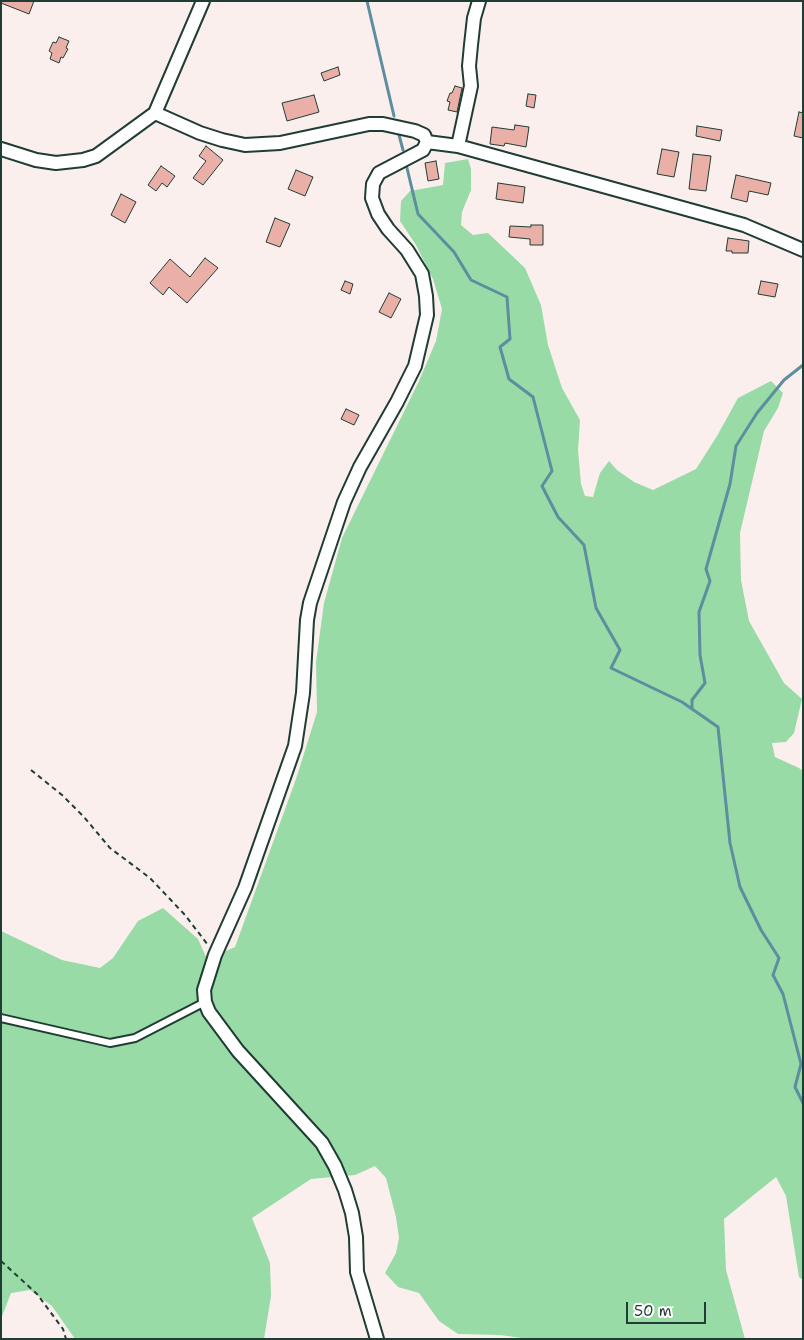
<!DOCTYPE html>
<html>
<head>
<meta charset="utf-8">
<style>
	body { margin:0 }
	#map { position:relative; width:804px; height:1340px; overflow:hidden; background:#fbefee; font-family:"Shantell Sans",sans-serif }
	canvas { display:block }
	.frame { position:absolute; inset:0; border:2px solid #1f3d34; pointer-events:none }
	.scale { position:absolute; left:626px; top:1302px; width:80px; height:22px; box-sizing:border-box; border:2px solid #1f3d34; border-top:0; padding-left:6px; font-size:15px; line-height:18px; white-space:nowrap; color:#1f3d34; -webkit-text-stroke:4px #fff; paint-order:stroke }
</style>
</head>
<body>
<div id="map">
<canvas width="804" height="1340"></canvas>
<div class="frame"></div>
<div class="scale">50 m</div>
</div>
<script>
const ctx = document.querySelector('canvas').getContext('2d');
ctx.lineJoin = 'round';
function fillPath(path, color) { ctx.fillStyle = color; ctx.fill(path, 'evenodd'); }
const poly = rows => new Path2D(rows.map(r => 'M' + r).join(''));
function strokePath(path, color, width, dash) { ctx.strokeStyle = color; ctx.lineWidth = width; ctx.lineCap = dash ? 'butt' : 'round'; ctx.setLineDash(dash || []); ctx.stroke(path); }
fillPath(poly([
	[468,159,471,169,471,190,462,212,461,225,473,235,488,233,525,268,541,305,548,345,562,388,580,420,578,450,581,484,585,496,593,497,600,473,609,461,617,470,634,482,653,490,696,469,717,436,738,398,771,381,783,393,778,408,764,431,740,533,741,580,749,621,784,683,802,699,794,733,786,742,772,743,775,757,799,768,803,771,803,1280,799,1277,786,1196,776,1177,724,1219,726,1270,745,1339,529,1339,500,1335,458,1334,439,1321,419,1293,398,1287,385,1273,396,1253,399,1238,396,1217,386,1178,375,1166,355,1175,311,1179,252,1218,270,1263,271,1296,264,1339,75,1339,52,1306,30,1290,11,1293,1,1319,1,931,62,960,100,968,113,958,138,921,163,908,198,939,207,959,235,947,296,779,317,712,316,662,324,603,342,538,419,381,436,341,442,309,433,279,416,245,400,221,401,201,410,191,443,185,445,163]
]), '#98dba6');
strokePath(poly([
	[367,1,394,116],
	[399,135,403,150],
	[407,168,418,214,454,252,471,280,507,297,510,339,500,347,509,379,533,397,552,471,542,486,558,517,584,545,596,608,620,650,611,668,682,702,718,727,730,843,740,887,761,930,779,958,773,975,783,994,801,1064,795,1087,803,1103],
	[692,709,692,700,705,683,700,655,699,612,710,581,706,569,730,484,736,446,757,413,784,380,803,365]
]), '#5d8e9f', 3);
const building = poly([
	[1,1,34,1,29,14,1,3,1,1],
	[59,37,69,41,66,48,68,49,63,58,61,57,59,63,50,59,52,53,49,51,53,42,56,43,59,37],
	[338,67,340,75,324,81,321,73,338,67],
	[455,86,462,88,457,112,448,110,450,102,447,101,450,93,452,93,455,86],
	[528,94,536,95,534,108,526,106,528,94],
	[314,95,319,112,287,121,282,103,314,95],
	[799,112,803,113,803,138,794,136,799,112],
	[515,125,529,127,526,147,505,143,504,146,490,144,492,127,514,130,515,125],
	[697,126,722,130,720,141,696,136,697,126],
	[206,146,223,160,203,185,193,178,206,161,199,156,206,146],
	[662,149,679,152,674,177,657,174,662,149],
	[693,154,711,156,706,191,689,189,693,154],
	[436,161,439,179,428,181,425,163,436,161],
	[161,166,175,176,167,187,162,183,156,191,148,185,161,166],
	[296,170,313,177,305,196,288,189,296,170],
	[736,175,771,183,768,195,749,191,747,202,731,198,736,175],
	[498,183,525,187,523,203,496,199,498,183],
	[121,194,136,202,125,223,111,215,121,194],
	[275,218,290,224,280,247,266,242,275,218],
	[531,225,543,225,543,245,530,245,530,239,509,237,510,226,531,227,531,225],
	[728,238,749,241,748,253,732,253,732,251,726,251,728,238],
	[205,258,218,268,187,303,169,287,163,295,150,283,170,259,190,277,205,258],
	[345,281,353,284,350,294,341,290,345,281],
	[761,281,778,284,775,297,758,294,761,281],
	[389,293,401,299,391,318,379,312,389,293],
	[346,409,359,415,354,425,341,419,346,409]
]);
fillPath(building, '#eab0a8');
strokePath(building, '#1f3d34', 1);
const service = poly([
	[1,1018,110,1043,135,1038,205,1002]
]);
const minor = poly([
	[155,113,203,1],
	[427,142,458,146,744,225,803,250],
	[458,146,471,86,469,66,471,45,474,18,479,1],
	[1,149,36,160,56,163,83,160,96,156,155,113,200,133,222,140,245,145,280,143,369,124,383,124,415,131,424,135,427,142],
	[377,1339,357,1272,356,1237,352,1213,345,1190,335,1166,322,1143,238,1051,209,1012,205,1002,204,990,215,955,245,888,295,746,303,693,307,620,310,603,344,502,360,467,397,402,415,366,427,315,426,296,422,274,407,250,388,229,378,214,372,198,373,184,379,173,423,150,427,142]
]);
strokePath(service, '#1f3d34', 10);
strokePath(minor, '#1f3d34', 16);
strokePath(poly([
	[31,770,62,795,84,817,110,848,150,878,185,915,208,945],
	[1,1261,37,1294,63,1329,66,1339]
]), '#1f3d34', 2, [5, 4]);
strokePath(service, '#fff', 6);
strokePath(minor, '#fff', 12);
</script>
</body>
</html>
